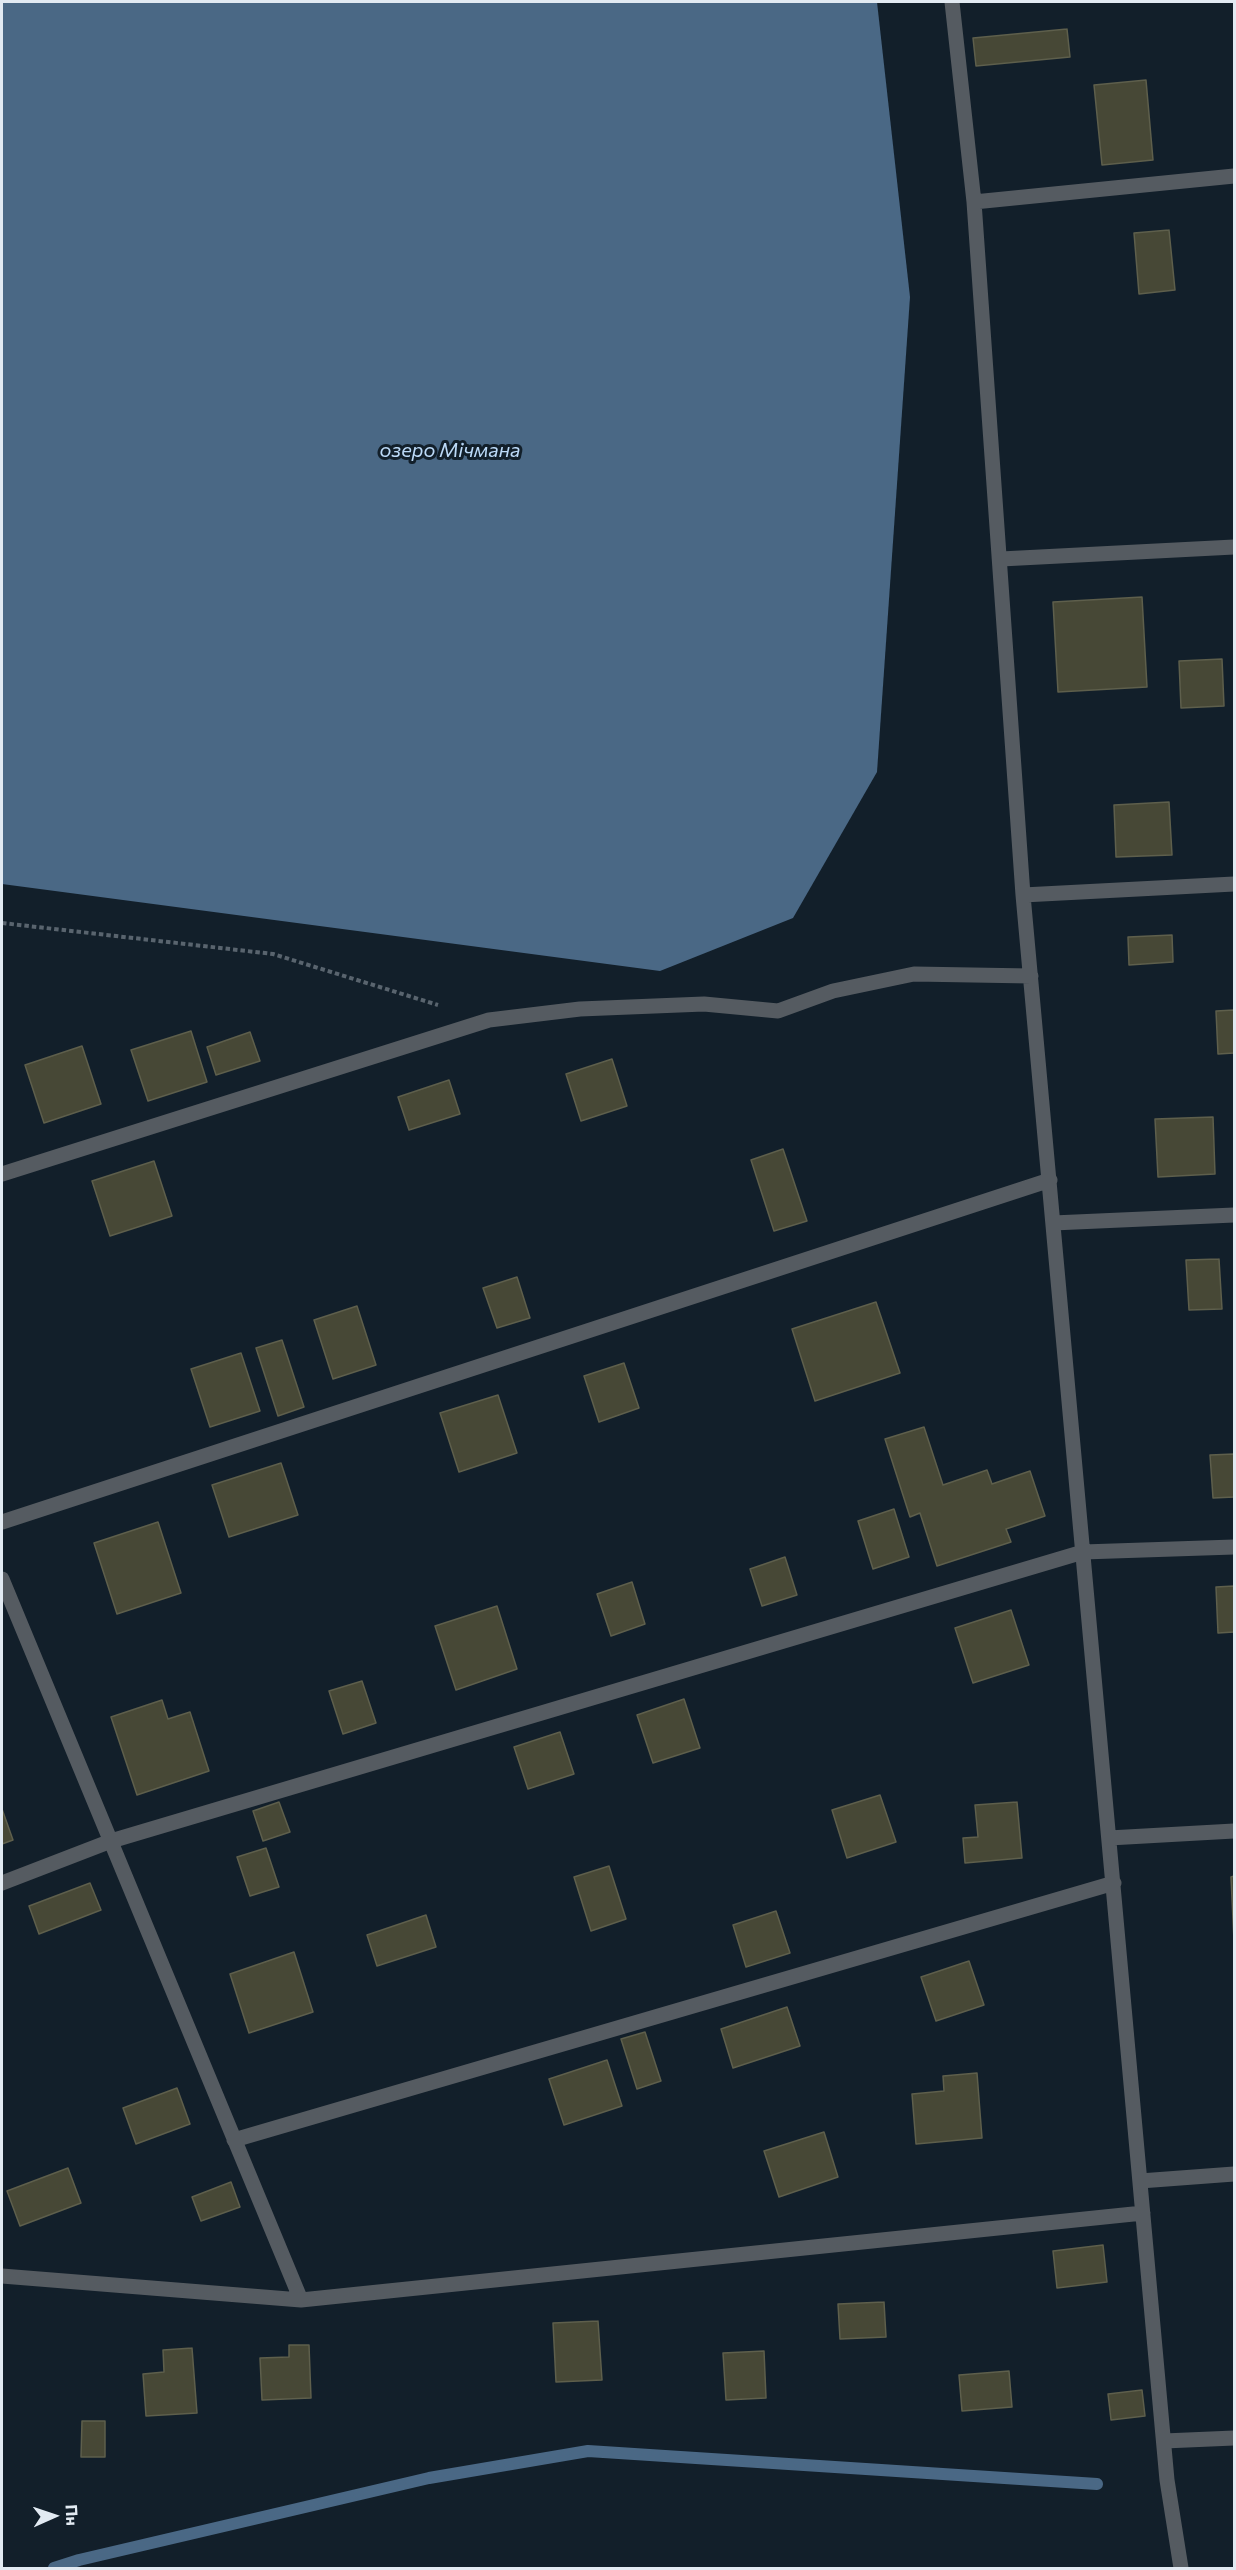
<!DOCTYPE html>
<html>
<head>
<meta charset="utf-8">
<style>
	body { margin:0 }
	#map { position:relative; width:1236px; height:2570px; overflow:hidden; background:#121f2a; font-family:Commissioner,sans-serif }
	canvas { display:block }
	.frame { position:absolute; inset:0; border:3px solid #e2eaf2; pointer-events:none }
	.north { position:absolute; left:24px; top:2486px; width:60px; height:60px; -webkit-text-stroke:4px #121f2a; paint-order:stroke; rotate:87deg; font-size:16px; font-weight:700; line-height:24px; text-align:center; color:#e2eaf2 }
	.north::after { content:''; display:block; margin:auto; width:21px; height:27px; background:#e2eaf2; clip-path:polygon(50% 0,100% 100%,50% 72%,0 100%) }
</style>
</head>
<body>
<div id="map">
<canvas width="1236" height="2570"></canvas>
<div class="frame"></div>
<div class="north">Пн</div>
</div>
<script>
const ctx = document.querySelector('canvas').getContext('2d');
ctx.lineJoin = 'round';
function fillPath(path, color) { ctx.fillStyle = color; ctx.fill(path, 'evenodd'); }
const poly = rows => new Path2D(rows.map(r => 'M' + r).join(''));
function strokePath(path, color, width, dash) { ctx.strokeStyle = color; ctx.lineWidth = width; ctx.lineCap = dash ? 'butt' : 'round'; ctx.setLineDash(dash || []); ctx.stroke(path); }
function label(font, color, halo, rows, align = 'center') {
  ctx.font = font + ' Commissioner,sans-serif'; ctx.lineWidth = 6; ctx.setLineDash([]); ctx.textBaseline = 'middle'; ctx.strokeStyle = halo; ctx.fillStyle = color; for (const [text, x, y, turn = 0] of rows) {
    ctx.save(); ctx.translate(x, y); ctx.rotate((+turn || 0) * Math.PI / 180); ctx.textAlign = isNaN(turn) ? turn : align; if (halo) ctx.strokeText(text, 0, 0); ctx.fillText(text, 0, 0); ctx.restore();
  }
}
fillPath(poly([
	[2,2,877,2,910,297,877,772,793,918,660,971,2,884]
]), '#4a6885');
strokePath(poly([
	[54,2568,79,2560,429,2478,588,2451,1097,2484]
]), '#4a6885', 12);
const building = poly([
	[1067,29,1070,57,976,66,973,38,1067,29],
	[1146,80,1153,160,1102,165,1094,85,1146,80],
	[1169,230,1175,290,1139,294,1134,233,1169,230],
	[1142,597,1147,687,1058,692,1053,602,1142,597],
	[1222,659,1224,706,1181,708,1179,661,1222,659],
	[1169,802,1172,855,1116,857,1114,805,1169,802],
	[1172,935,1173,962,1129,965,1128,937,1172,935],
	[1234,1010,1234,1053,1218,1054,1216,1011,1234,1010],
	[191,1031,207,1082,148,1101,131,1050,191,1031],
	[250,1032,260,1061,216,1075,207,1047,250,1032],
	[82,1046,101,1104,44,1123,25,1065,82,1046],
	[612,1059,627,1106,581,1121,566,1074,612,1059],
	[449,1080,460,1114,409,1130,398,1097,449,1080],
	[1213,1117,1215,1174,1158,1177,1155,1119,1213,1117],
	[783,1149,807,1221,774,1231,751,1160,783,1149],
	[154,1161,172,1216,110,1236,92,1181,154,1161],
	[1219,1259,1222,1309,1189,1310,1186,1260,1219,1259],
	[517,1277,530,1318,497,1328,483,1288,517,1277],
	[876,1302,900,1373,815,1401,792,1329,876,1302],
	[357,1306,376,1365,333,1379,314,1320,357,1306],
	[282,1340,304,1407,278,1416,256,1348,282,1340],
	[241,1353,260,1411,210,1427,191,1369,241,1353],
	[624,1363,639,1408,599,1422,584,1376,624,1363],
	[498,1395,517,1453,459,1472,440,1413,498,1395],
	[924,1427,943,1485,987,1470,992,1484,1030,1471,1045,1516,1006,1529,1011,1542,937,1566,920,1513,910,1517,885,1439,924,1427],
	[1234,1454,1234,1497,1213,1498,1210,1455,1234,1454],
	[281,1463,298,1515,229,1537,212,1485,281,1463],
	[894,1509,909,1557,873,1569,858,1521,894,1509],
	[158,1522,181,1593,117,1614,94,1543,158,1522],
	[785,1557,797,1595,762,1606,750,1569,785,1557],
	[632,1582,645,1624,611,1636,597,1594,632,1582],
	[1234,1586,1234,1632,1218,1633,1216,1587,1234,1586],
	[497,1606,517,1669,456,1690,435,1626,497,1606],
	[1011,1610,1029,1665,973,1683,955,1628,1011,1610],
	[362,1681,376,1723,343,1734,329,1691,362,1681],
	[684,1699,700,1748,653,1763,637,1715,684,1699],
	[162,1700,168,1719,190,1712,209,1771,137,1795,111,1717,162,1700],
	[560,1732,574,1774,528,1789,514,1747,560,1732],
	[880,1795,896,1842,847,1858,832,1810,880,1795],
	[279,1802,290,1832,263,1841,253,1811,279,1802],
	[1017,1802,1022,1858,965,1863,963,1838,978,1837,975,1805,1017,1802],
	[2,1809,13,1840,2,1844,2,1809],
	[266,1848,279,1887,250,1896,237,1857,266,1848],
	[609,1866,626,1919,591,1931,574,1877,609,1866],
	[1234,1876,1234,1941,1231,1877,1234,1876],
	[90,1883,101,1910,39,1934,29,1906,90,1883],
	[776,1911,790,1953,746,1967,733,1925,776,1911],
	[426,1915,436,1947,377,1966,367,1935,426,1915],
	[294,1952,313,2012,249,2033,230,1974,294,1952],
	[969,1961,984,2005,936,2021,921,1977,969,1961],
	[787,2007,800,2046,733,2068,721,2029,787,2007],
	[645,2032,661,2081,637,2089,621,2039,645,2032],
	[607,2060,622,2106,564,2125,549,2079,607,2060],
	[977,2073,982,2138,916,2144,912,2094,944,2091,943,2076,977,2073],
	[177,2088,190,2124,136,2144,123,2108,177,2088],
	[824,2132,838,2177,779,2197,764,2151,824,2132],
	[68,2168,81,2203,20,2226,7,2191,68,2168],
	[231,2182,240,2207,201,2221,192,2197,231,2182],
	[1103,2245,1107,2282,1057,2288,1053,2251,1103,2245],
	[884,2302,886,2337,840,2339,838,2304,884,2302],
	[598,2321,602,2380,556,2382,553,2323,598,2321],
	[289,2345,309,2345,311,2398,262,2400,260,2358,289,2357,289,2345],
	[192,2348,197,2413,146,2416,143,2374,164,2372,163,2350,192,2348],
	[764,2351,766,2398,726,2400,723,2353,764,2351],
	[1009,2371,1012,2407,962,2411,959,2375,1009,2371],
	[1142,2390,1145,2416,1111,2420,1108,2394,1142,2390],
	[82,2421,105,2421,105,2457,81,2457,82,2421]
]);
fillPath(building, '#474836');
strokePath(building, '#5e5f4c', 1.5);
strokePath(poly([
	[2,923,273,954,438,1005]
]), '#59646e', 4, [4.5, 3]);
strokePath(poly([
	[952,2,974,202,1023,895,1167,2480,1181,2568],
	[974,202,1234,176],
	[1001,559,1234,547],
	[1023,895,1234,884],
	[2,1174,489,1020,580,1009,704,1004,778,1011,833,991,914,974,1031,976],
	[1053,1223,1234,1215],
	[2,1522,1050,1180],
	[2,1579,301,2300],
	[1109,1838,1234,1831],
	[2,1883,111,1841,1083,1552,1234,1547],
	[234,2140,1114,1883],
	[1140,2181,1234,2174],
	[2,2276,301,2300,1143,2213],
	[1164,2441,1234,2438]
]), '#555b61', 15);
label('italic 20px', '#bcdaf8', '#121f2a', [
	["озеро Мічмана",450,450]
]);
</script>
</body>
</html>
